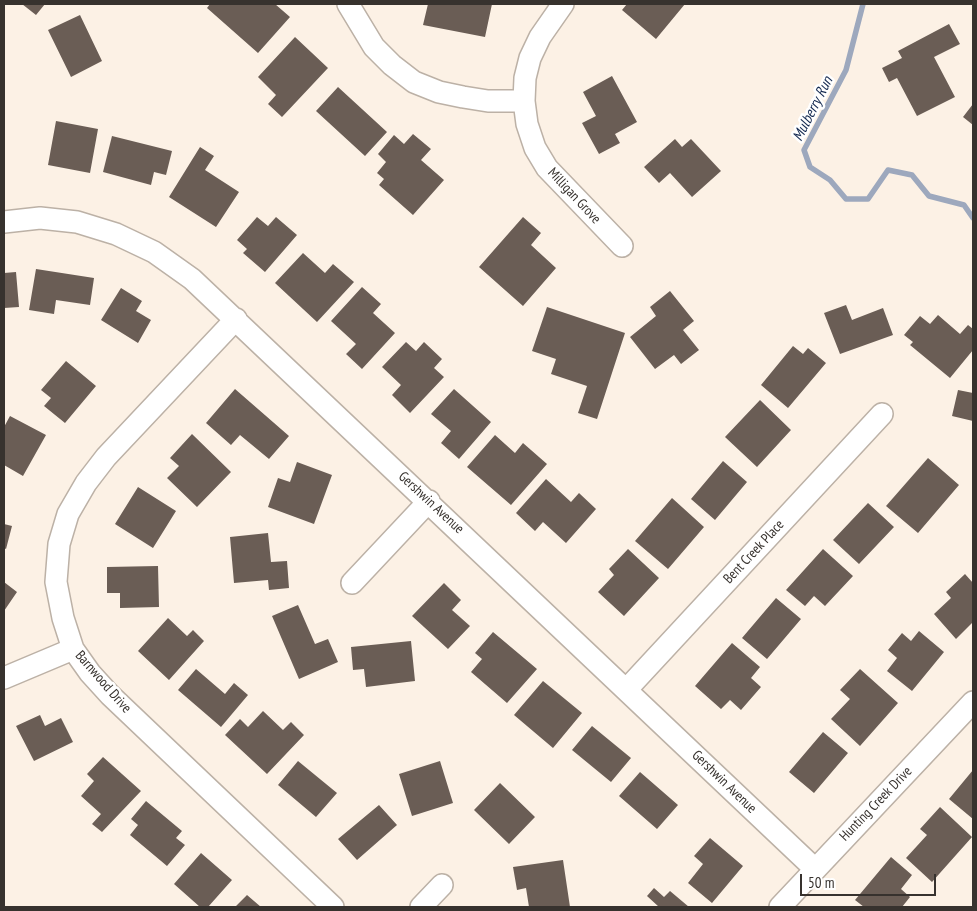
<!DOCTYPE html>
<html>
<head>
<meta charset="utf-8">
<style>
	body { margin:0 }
	#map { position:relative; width:977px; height:911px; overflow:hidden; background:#fcf1e5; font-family:"PT Sans Narrow",sans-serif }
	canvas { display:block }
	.frame { position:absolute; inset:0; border:5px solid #37322e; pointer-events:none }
	.scale { position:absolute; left:800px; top:874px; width:136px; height:22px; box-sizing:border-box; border:2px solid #37322e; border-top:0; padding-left:6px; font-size:15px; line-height:18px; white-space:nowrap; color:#37322e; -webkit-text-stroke:4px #fff; paint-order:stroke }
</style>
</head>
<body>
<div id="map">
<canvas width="977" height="911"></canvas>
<div class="frame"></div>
<div class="scale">50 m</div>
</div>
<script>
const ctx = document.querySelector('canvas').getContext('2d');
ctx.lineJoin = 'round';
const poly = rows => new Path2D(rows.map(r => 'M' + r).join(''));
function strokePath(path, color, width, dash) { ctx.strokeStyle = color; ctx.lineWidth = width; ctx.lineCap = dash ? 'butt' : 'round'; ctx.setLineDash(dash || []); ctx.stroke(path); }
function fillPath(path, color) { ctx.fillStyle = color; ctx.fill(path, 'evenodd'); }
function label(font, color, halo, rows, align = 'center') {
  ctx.font = font + ' "PT Sans Narrow",sans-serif'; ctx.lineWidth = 5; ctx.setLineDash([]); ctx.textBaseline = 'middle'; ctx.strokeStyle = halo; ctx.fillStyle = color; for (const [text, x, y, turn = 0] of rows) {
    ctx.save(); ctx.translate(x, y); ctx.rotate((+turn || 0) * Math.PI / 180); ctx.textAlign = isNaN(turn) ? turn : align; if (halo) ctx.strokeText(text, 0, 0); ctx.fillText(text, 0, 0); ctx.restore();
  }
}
strokePath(poly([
	[863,4,846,70,804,150,810,167,830,180,846,199,868,199,888,170,912,175,929,196,964,205,973,218]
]), '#9da8bd', 5.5);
fillPath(poly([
	[22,4,45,4,36,15],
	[210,4,275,4,290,17,258,53,207,8],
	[428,4,492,4,485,37,423,25],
	[627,4,685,4,656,39,622,10],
	[80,15,102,61,71,77,48,30],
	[949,24,960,44,934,57,955,97,917,116,897,78,889,82,882,68,902,58,898,51],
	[295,37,328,68,282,117,268,104,276,95,258,77],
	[612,76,637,122,615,134,620,143,599,154,582,123,596,116,583,92],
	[338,87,387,132,365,156,316,111],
	[973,104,973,125,963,117],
	[56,121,98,129,90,173,48,165],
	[413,134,431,149,421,160,444,180,413,215,379,185,384,179,377,173,386,162,378,154,394,135,404,144],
	[112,136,172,151,166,175,154,172,151,185,103,172],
	[675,139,682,147,691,139,721,171,692,197,670,173,659,183,644,167],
	[200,147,214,156,205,170,239,192,216,227,169,197],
	[257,217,268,226,276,217,297,235,265,272,243,253,247,249,237,240],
	[523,217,541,233,531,245,556,268,523,306,479,267],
	[303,253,325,273,333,264,354,282,317,322,275,283],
	[36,269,94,278,90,305,56,300,54,314,29,310],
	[16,272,19,307,4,308,4,273],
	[362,287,381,304,373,313,395,333,362,369,346,354,356,344,331,321],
	[121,288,142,301,136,311,151,320,138,343,101,320],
	[670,291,694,321,683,330,699,350,681,364,674,355,655,369,630,337,656,316,650,307],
	[846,305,852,320,883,308,893,335,840,354,824,313],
	[547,307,625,333,597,419,578,413,587,386,551,374,556,359,532,351],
	[938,315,960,334,968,325,973,329,973,350,950,378,910,345,913,342,904,335,920,316,930,324],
	[406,342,416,351,424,342,442,359,434,368,444,377,410,413,392,395,401,385,382,367],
	[793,346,803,354,808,348,826,363,788,408,761,385],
	[66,361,96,386,65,423,44,406,51,398,41,390],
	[235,389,289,436,269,459,240,435,231,445,206,423],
	[454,389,491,422,459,459,441,443,451,431,431,414],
	[958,390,973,393,973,421,952,416],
	[760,400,791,430,757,467,725,437],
	[10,416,46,435,23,476,4,465,4,427],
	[192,434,231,472,197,507,167,478,179,466,170,458],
	[495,435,515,453,523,443,547,464,511,505,467,467],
	[928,458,959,485,918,533,886,506],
	[723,461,747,482,715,520,691,499],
	[297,462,332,475,314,524,268,507,278,478,290,482],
	[546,479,571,502,579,493,596,509,566,543,543,522,535,531,516,513],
	[138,487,176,511,153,548,115,524],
	[672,498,704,527,668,569,635,541],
	[868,503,894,527,859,564,833,540],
	[4,524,12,526,6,549,4,548],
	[268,533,271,562,287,561,289,588,269,590,268,580,234,583,230,537],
	[628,549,659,578,624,616,598,592,614,575,609,569],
	[823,549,853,576,825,606,814,596,805,606,786,590],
	[158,566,159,607,120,608,120,593,107,593,107,567],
	[965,574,973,583,973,622,956,639,934,614,951,598,946,592],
	[4,582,17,592,4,611],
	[444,583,461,600,452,610,470,626,448,649,412,616],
	[776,598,801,619,767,659,742,638],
	[298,605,315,644,328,639,338,662,299,679,272,616],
	[168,618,187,636,193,630,204,641,169,680,138,651],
	[919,631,944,652,912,691,887,671,897,658,888,650,902,633,911,641],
	[493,632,537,669,507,703,471,672,482,659,475,653],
	[411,641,415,681,366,687,364,669,353,670,351,647],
	[732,643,760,667,751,678,761,687,741,710,730,700,721,709,695,686],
	[196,669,225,694,234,683,248,695,221,727,178,690],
	[860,669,898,703,860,746,831,719,850,699,840,690],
	[543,681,582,713,553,748,514,715],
	[263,711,283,730,291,722,304,735,267,774,225,735,240,719,248,727],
	[40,715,45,726,61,718,73,742,34,761,16,726],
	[592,726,631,758,611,782,572,750],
	[823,732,848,753,814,793,789,772],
	[103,757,141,791,102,832,92,824,101,814,81,796,94,781,87,774],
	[298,761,337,793,316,817,278,785],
	[440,761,453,803,412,816,399,774],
	[973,770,973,819,949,799],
	[640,772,678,805,657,829,619,796],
	[500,783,535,817,509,844,474,810],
	[146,801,182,831,176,838,185,845,167,866,130,835,138,825,131,819],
	[379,805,397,825,357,860,338,839],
	[940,807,972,837,932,882,906,858,927,835,920,829],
	[710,838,743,866,712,903,688,883,703,864,694,856],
	[201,853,232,880,208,907,200,907,174,884],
	[891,857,912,875,901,889,910,897,902,907,864,907,855,900],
	[563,860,570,907,529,907,526,888,517,890,513,867],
	[654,888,664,897,670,891,689,907,659,907,647,896],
	[247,895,261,907,235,907]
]), '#6a5d55');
const minor = poly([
	[348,4,374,47,392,65,414,82,439,92,463,97,488,101,524,101],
	[563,4,540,37,530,58,525,78,524,101,527,124,535,148,547,168,622,246],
	[4,222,40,218,77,222,116,234,154,252,192,279,815,869],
	[236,319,106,457,86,483,68,514,59,544,56,582,63,618,73,649,90,673,110,695,333,907],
	[352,583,429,501],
	[4,678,73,649],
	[627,689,882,414],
	[421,907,442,885],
	[780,907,973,702]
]);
strokePath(minor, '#bcb1a6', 24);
strokePath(minor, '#fff', 21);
label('14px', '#37322e', '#fff', [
	["Milligan Grove",574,196,47],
	["Gershwin Avenue",431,503,43],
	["Bent Creek Place",754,552,-47],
	["Barnwood Drive",103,682,49],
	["Gershwin Avenue",724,782,44],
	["Hunting Creek Drive",876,804,-46]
]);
label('italic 15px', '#13284f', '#fff', [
	["Mulberry Run",813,109,-63]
]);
</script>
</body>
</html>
